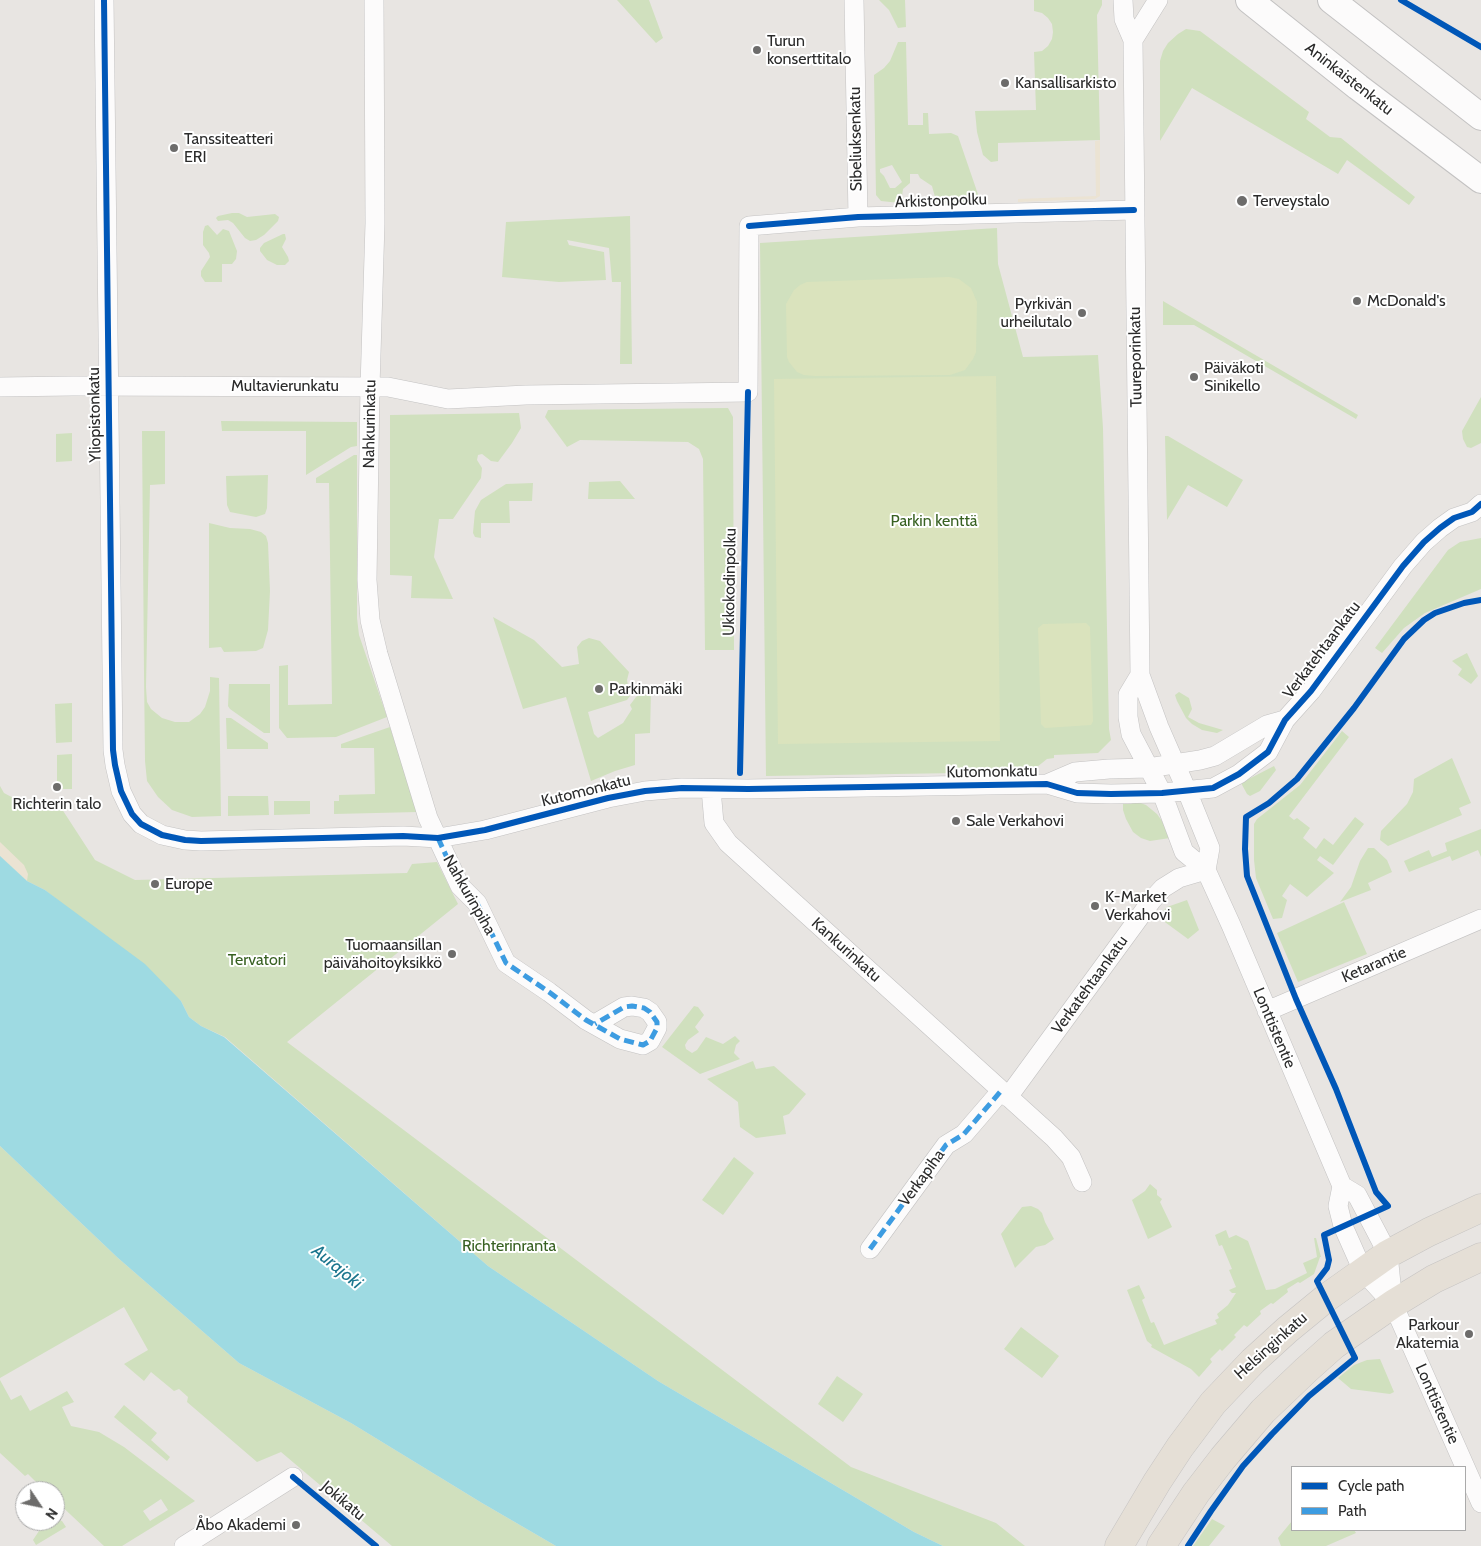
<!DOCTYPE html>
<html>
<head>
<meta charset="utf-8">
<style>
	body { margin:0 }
	#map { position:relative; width:1481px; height:1546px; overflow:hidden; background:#e8e5e2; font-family:Cabin,sans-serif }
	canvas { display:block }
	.legend { position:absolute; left:1291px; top:1466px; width:175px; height:65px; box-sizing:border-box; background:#fff; border:1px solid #aaa; margin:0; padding:6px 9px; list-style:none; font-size:15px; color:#2b2b2b }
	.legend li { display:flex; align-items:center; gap:10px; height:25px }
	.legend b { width:25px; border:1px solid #aaa }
	.north { position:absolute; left:15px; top:1481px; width:50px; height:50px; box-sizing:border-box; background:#fff; border:1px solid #aaa; border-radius:50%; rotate:124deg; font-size:14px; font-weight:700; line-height:20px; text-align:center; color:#2b2b2b }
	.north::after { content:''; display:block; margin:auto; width:18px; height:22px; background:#6d6c6b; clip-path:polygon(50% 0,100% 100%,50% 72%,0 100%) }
</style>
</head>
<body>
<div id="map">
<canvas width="1481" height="1546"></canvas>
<ul class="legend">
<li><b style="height:6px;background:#0057b8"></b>Cycle path</li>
<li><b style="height:6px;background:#3d9ce1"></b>Path</li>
</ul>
<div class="north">N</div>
</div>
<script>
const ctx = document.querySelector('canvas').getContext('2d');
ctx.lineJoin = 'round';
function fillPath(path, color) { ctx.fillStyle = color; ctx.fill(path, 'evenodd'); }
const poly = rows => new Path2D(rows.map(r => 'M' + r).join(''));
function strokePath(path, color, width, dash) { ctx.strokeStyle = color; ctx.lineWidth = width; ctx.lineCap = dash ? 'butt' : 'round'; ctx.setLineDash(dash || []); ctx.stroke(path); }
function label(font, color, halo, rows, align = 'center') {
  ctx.font = font + ' Cabin,sans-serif'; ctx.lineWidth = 4; ctx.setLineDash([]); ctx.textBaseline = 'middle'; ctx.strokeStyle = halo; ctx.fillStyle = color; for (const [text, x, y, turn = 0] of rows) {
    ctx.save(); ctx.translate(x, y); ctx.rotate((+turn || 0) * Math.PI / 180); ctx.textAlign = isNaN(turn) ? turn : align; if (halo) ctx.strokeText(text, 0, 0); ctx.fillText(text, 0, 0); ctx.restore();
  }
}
fillPath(poly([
	[617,0,649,0,663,38,656,43],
	[879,0,905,0,906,27,898,28,889,10],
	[1034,0,1102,0,1102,5,1097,15,1100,140,998,143,998,161,991,162,983,155,977,132,975,111,1036,110,1034,52,1042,51,1048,46,1052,39,1053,32,1052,24,1048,18,1042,13,1034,11],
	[1186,29,1200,31,1309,112,1306,119,1330,137,1341,138,1415,197,1409,205,1347,160,1338,174,1192,88,1160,141,1160,61,1163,51,1168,43,1178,34],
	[898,42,906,42,908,125,923,125,923,113,928,113,929,134,951,133,958,136,982,206,919,205,881,201,876,195,874,75,884,68,890,61],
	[892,165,902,182,895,188,890,188,884,176,880,172,880,169],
	[910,174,918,174,920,178,932,186,935,197,932,203,918,204,905,201,902,196,903,189,910,183],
	[232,213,239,213,247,217,275,214,279,217,278,221,264,235,256,240,250,241,245,238,233,223,228,220,218,221,216,218,218,216],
	[630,216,632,364,620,364,621,282,612,282,609,248,567,240,569,245,604,252,606,280,559,282,502,277,506,222],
	[208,225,217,235,223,229,229,231,237,251,236,259,232,264,222,264,222,282,205,282,201,276,201,271,210,257,209,253,203,245,203,232,205,226],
	[997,228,998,264,1023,357,1098,355,1103,428,1109,729,1111,740,1098,753,1054,755,1054,758,1047,759,1037,767,1024,772,766,776,760,243],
	[283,234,285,234,286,239,282,247,288,257,289,261,285,265,277,265,267,260,260,251,260,248,264,243],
	[1163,301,1358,415,1356,419,1194,325,1163,325],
	[1481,397,1481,443,1471,448,1467,447,1463,439,1462,431],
	[728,408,733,417,734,650,705,650,703,459,699,449,688,442,580,440,567,447,545,417,548,410],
	[519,413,521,428,512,443,498,462,491,461,482,454,478,455,477,460,482,468,481,478,453,519,439,519,434,557,453,599,411,598,412,576,390,575,390,415],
	[221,421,357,422,357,446,351,447,306,475,306,431,222,431],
	[142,431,165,431,165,484,150,485,146,687,147,702,151,709,162,718,175,722,189,722,200,714,205,707,210,691,210,677,219,678,221,816,192,817,172,810,158,797,147,781,145,761,144,672],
	[72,433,72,461,56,462,56,434],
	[1165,436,1168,436,1243,480,1227,507,1188,485,1167,520],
	[354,455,357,455,357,618,359,635,387,717,336,737,287,738,279,728,279,666,288,665,288,705,332,704,329,483,316,483,316,478],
	[268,475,267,508,265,514,256,517,230,512,227,505,226,476],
	[620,481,635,499,588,499,589,482],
	[533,483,532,501,509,501,510,523,481,523,481,538,475,537,473,533,475,511,481,500,506,484],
	[209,523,230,528,250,529,261,532,266,536,268,543,270,591,268,630,263,648,256,651,224,652,221,647,209,648],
	[1481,538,1481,589,1425,613,1404,628,1382,653,1375,648,1448,550,1460,542],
	[493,617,534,640,562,667,579,664,577,647,582,641,589,638,600,641,629,672,627,680,628,686,633,692,627,700,588,712,594,734,598,738,623,723,632,709,630,705,636,697,644,691,651,691,650,733,635,734,635,765,615,771,591,781,566,697,523,709],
	[1467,653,1478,676,1471,684,1458,675,1462,669,1452,661],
	[229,684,270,684,270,733,264,733,230,709,228,706],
	[1179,692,1189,698,1192,709,1188,717,1199,723,1223,730,1217,733,1202,730,1192,724,1186,718,1177,701,1175,695],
	[72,703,72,742,56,743,55,704],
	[226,718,231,718,268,743,268,749,227,749],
	[390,727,418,812,334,814,334,801,339,801,339,795,375,794,374,748,341,748,341,744],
	[1342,731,1349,737,1289,816,1294,820,1297,818,1310,828,1303,838,1316,849,1324,838,1333,845,1355,817,1364,824,1333,865,1320,856,1317,860,1334,873,1307,897,1290,884,1282,896,1287,900,1282,918,1273,919,1256,878,1254,860,1254,824,1257,819,1300,785],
	[72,754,72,789,57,789,57,755],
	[1452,758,1471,803,1459,808,1462,815,1388,846,1380,840,1381,831,1407,804,1413,792,1414,779],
	[1274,766,1276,770,1260,791,1250,796,1247,794,1241,783],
	[0,786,4,793,21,802,58,803,95,860,135,880,407,873,412,864,437,862,458,904,287,1042,851,1467,996,1523,1025,1546,943,1546,914,1532,658,1381,488,1266,225,1037,201,1026,189,1017,181,1001,45,890,27,881,0,856],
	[228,796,268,796,269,815,228,816],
	[274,801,310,801,310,814,274,815],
	[1135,801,1146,805,1157,814,1162,821,1170,838,1150,841,1141,838,1133,832,1126,819,1123,810,1123,804,1131,804],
	[1481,829,1481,857,1478,850,1452,861,1450,856,1409,872,1404,861,1429,850,1432,857,1447,851,1445,843],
	[1368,848,1374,848,1387,860,1392,872,1368,883,1371,890,1340,902,1351,887,1360,861],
	[1187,900,1199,930,1188,939,1158,917,1167,907],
	[1344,902,1367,954,1298,982,1277,933],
	[694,1006,698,1007,704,1015,695,1027,699,1032,688,1040,685,1045,686,1049,692,1053,697,1050,706,1037,723,1044,735,1036,740,1041,736,1045,734,1053,740,1059,700,1074,662,1047],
	[753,1061,756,1069,774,1066,806,1094,789,1114,783,1116,786,1134,756,1138,740,1127,738,1102,707,1079],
	[0,1146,118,1258,239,1363,351,1423,482,1503,556,1546,392,1546,281,1452,257,1462,187,1402,188,1397,179,1389,174,1391,151,1372,144,1381,124,1364,148,1350,124,1307,0,1378],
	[734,1157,754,1173,723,1215,702,1200],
	[1150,1184,1157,1190,1157,1195,1162,1199,1160,1202,1172,1227,1148,1239,1132,1200,1145,1191],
	[1031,1206,1038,1209,1042,1213,1045,1222,1054,1239,1045,1245,1036,1247,1015,1268,1001,1234,1022,1207],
	[1226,1230,1229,1238,1236,1235,1248,1241,1266,1290,1275,1289,1307,1273,1303,1263,1317,1257,1314,1238,1316,1238,1321,1257,1320,1257,1314,1274,1300,1283,1298,1282,1287,1289,1288,1292,1273,1304,1271,1303,1260,1311,1261,1314,1247,1327,1244,1325,1234,1335,1236,1337,1222,1351,1220,1349,1210,1359,1212,1362,1199,1377,1191,1369,1151,1347,1152,1345,1147,1341,1127,1290,1139,1285,1145,1298,1142,1300,1151,1323,1154,1322,1164,1345,1217,1324,1215,1320,1219,1318,1217,1314,1228,1305,1236,1293,1232,1293,1229,1290,1236,1287,1229,1270,1232,1269,1222,1245,1219,1246,1215,1235],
	[1021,1327,1059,1356,1042,1378,1004,1349],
	[1380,1359,1394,1392,1390,1394,1351,1389,1338,1378,1354,1365,1367,1360],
	[837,1376,863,1394,843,1422,818,1404],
	[0,1380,11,1400,21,1395,30,1411,67,1391,74,1402,62,1407,71,1426,99,1432,124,1447,195,1501,122,1546,104,1546,55,1500,55,1491,45,1491,28,1474,25,1476,0,1453],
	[161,1499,168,1510,150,1521,143,1511],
	[124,1405,157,1433,151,1440,170,1457,167,1461,114,1417],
	[56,1519,62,1521,66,1527,36,1545,33,1540,41,1528],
	[1212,1519,1225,1526,1209,1546,1193,1546],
	[1292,1521,1292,1530,1354,1530,1356,1533,1326,1546,1281,1546,1278,1538]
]), '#d0e0be');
fillPath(poly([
	[1100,140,1100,196,1095,199,1018,202,1018,199,1096,196,1095,141],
	[0,842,24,865,28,874,27,881,0,856]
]), '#ebe3d3');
fillPath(poly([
	[949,277,959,279,971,288,977,302,976,352,973,359,965,370,950,375,815,376,804,375,797,372,789,362,787,357,786,304,794,290,800,285,807,282],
	[996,376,1000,741,778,744,774,379],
	[1086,623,1090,627,1093,721,1091,725,1045,728,1041,724,1038,628,1043,624]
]), '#dae3bd');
fillPath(poly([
	[0,856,27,881,45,890,145,964,181,1001,189,1017,201,1026,224,1037,488,1266,658,1381,914,1532,943,1546,556,1546,482,1503,351,1423,239,1363,118,1258,0,1146]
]), '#9edae2');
const street = poly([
	[104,0,113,750,115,765,121,791,132,814,141,824,162,835,185,840,201,841,403,836,438,838,485,830,608,798,645,791,682,788,748,789,1047,784,1077,793,1111,794,1162,793,1213,788,1239,774,1268,752,1285,720,1311,691,1403,566,1424,542,1440,528,1454,518,1472,512,1481,504],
	[374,0,375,223,370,387,367,580,370,620,378,654,428,818,460,886,477,903,506,963,549,992,586,1020,620,1039,643,1045,650,1041,657,1028,657,1022,650,1012,644,1008,632,1006,624,1007,595,1024],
	[854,0,858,217],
	[1123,0,1124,19,1133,40,1140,675,1159,727,1187,791,1210,848,1206,870],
	[1133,40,1158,0],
	[0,387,73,386,388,387,448,399,526,395,748,392,749,226,858,217,1134,210],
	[1140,675,1128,695,1128,717,1131,734,1162,793,1184,852,1206,870,1231,925,1342,1186,1357,1195,1388,1254,1393,1304,1481,1503],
	[1047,784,1075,772,1109,769,1148,768,1200,760,1215,756,1267,725,1285,720],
	[711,789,714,823,728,843,1054,1138,1071,1157,1082,1182],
	[1267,1011,1481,919],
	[1008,1097,1152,900,1163,888,1179,878,1206,870],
	[1342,1186,1338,1206,1343,1226,1363,1271,1393,1304],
	[870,1249,946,1145,964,1134,1001,1091],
	[184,1546,293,1477]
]);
const secondary = poly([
	[1249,0,1358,87,1481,180],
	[1331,0,1481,117]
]);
const primary = poly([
	[1119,1546,1157,1482,1180,1447,1213,1403,1253,1361,1287,1330,1326,1298,1388,1254,1429,1232,1481,1208],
	[1161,1546,1196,1493,1223,1458,1263,1411,1306,1370,1334,1345,1393,1304,1434,1279,1481,1257]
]);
strokePath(street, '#c3c2c2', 20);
strokePath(secondary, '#c3c2c2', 28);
strokePath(primary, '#c5c3c2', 29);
strokePath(street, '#fcfbfb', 19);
strokePath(secondary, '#fcfbfb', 26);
strokePath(primary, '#e5dfd6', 28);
strokePath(poly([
	[438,838,460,886,477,903,506,963,549,992,586,1020,620,1039,643,1045,650,1041,657,1028,657,1022,650,1012,644,1008,632,1006,624,1007,595,1024],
	[870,1249,946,1145,964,1134,1001,1091]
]), '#3d9ce1', 5, [10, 5]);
strokePath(poly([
	[104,0,113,750,115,765,121,791,132,814,141,824,162,835,185,840,201,841,403,836,438,838,485,830,608,798,645,791,682,788,748,789,1047,784,1077,793,1111,794,1162,793,1213,788,1239,774,1268,752,1285,720,1311,691,1403,566,1424,542,1440,528,1454,518,1472,512,1481,504],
	[1401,0,1481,47],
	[749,226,858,217,1134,210],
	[740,773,748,392],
	[293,1477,376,1546],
	[1188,1546,1211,1511,1243,1466,1272,1434,1309,1396,1355,1358,1317,1281,1327,1268,1329,1260,1324,1235,1388,1206,1376,1192,1336,1089,1296,999,1247,876,1245,849,1246,817,1269,803,1297,779,1354,708,1404,639,1424,620,1435,613,1464,603,1481,600]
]), '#0057b8', 6);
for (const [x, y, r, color] of [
	[757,50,5,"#6d6c6b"],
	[1005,83,5,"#6d6c6b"],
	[174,148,5,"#6d6c6b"],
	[1242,201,6,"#6d6c6b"],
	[1357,301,5,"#6d6c6b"],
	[1082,313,5,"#6d6c6b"],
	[1194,377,5,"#6d6c6b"],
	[599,689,5,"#6d6c6b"],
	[57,787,5,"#6d6c6b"],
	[956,821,5,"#6d6c6b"],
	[155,884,5,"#6d6c6b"],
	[1095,906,5,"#6d6c6b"],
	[452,954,5,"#6d6c6b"],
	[1469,1334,5,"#6d6c6b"],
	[296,1525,5,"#6d6c6b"]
]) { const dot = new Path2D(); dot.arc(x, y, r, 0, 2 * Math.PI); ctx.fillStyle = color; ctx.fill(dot); strokePath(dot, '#fff', 2); }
label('16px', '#2b2b2b', '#fff', [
	["Turun",767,41],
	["konserttitalo",767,59],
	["Kansallisarkisto",1015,83],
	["Tanssiteatteri",184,139],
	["ERI",184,157],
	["Terveystalo",1253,201],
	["McDonald's",1367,301],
	["Pyrkivän",1072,304,"right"],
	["urheilutalo",1072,322,"right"],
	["Päiväkoti",1204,368],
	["Sinikello",1204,386],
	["Parkinmäki",609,689],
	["Richterin talo",57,804,"center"],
	["Sale Verkahovi",966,821],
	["Europe",165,884],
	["K-Market",1105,897],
	["Verkahovi",1105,915],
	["Tuomaansillan",442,945,"right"],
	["päivähoitoyksikkö",442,963,"right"],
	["Parkour",1459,1325,"right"],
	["Akatemia",1459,1343,"right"],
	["Åbo Akademi",286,1525,"right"]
], 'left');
label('16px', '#2b2b2b', '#fff', [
	["Aninkaistenkatu",1349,79,38],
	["Sibeliuksenkatu",856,139,-91],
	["Arkistonpolku",941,201,-2],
	["Tuureporinkatu",1136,357,-91],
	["Multavierunkatu",285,386],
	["Yliopistonkatu",95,415,-91],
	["Nahkurinkatu",370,424,-89],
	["Ukkokodinpolku",730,582,-89],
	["Verkatehtaankatu",1322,650,-53],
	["Kutomonkatu",992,772,-1],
	["Kutomonkatu",586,791,-14],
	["Nahkurinpiha",469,895,60],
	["Kankurinkatu",846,950,42],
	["Ketarantie",1374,965,-23],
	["Verkatehtaankatu",1090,985,-54],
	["Lonttistentie",1274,1028,67],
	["Verkapiha",922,1178,-54],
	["Helsinginkatu",1271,1346,-42],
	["Lonttistentie",1437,1404,66],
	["Jokikatu",343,1501,40]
]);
label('16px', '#386122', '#fff', [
	["Parkin kenttä",934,521],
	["Tervatori",257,960],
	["Richterinranta",509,1246]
]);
label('italic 18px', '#1c768e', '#fff', [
	["Aurajoki",337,1267,39]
]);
</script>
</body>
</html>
